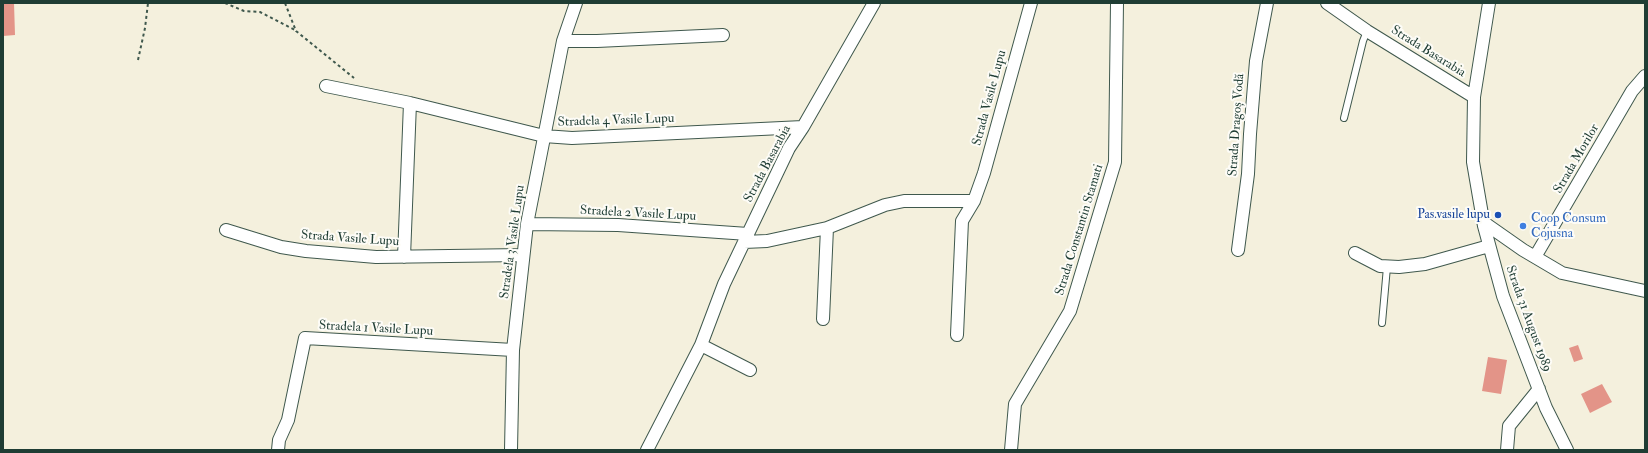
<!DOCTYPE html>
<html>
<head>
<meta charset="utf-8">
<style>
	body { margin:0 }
	#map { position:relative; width:1648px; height:453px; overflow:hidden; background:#f4f0dd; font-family:"IM FELL Double Pica",serif }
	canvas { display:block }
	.frame { position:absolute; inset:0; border:4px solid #1f3d34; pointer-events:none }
</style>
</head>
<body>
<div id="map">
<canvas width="1648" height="453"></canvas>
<div class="frame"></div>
</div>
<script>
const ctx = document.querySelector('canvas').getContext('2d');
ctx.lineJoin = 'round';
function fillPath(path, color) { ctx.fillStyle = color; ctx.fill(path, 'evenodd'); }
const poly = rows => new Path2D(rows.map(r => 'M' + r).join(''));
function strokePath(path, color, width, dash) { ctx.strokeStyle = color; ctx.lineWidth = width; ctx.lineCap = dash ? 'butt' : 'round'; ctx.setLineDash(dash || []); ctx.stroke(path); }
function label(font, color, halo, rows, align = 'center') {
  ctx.font = font + ' "IM FELL Double Pica",serif'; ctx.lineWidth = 4; ctx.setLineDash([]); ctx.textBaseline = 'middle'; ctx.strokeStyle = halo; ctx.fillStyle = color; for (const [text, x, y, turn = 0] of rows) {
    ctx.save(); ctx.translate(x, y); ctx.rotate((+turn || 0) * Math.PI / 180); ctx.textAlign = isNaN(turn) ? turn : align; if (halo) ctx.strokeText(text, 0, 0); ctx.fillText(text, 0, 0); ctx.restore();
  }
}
fillPath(poly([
	[3,3,14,3,15,35,3,36],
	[1578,345,1583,359,1574,362,1569,348],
	[1488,357,1507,360,1501,394,1482,391],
	[1602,384,1612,402,1590,413,1581,394]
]), '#e39488');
const service = poly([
	[1344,118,1363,41,1367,31],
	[1382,323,1387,267]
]);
const minor = poly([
	[1327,3,1367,31,1474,97],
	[1489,3,1474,97,1473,162,1484,226,1503,296,1546,408,1567,450],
	[563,41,597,41,723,35],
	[326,86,410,103,544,136,572,138,803,127],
	[1483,222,1523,250,1562,273,1645,291],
	[527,224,618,225,748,234],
	[226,230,281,247,306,251,376,257,523,255],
	[744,242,767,241,827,228,885,205,904,201,974,201],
	[1238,250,1248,174,1250,134,1256,61,1267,3],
	[1355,253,1380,266,1399,267,1425,264,1489,246],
	[404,257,410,103],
	[1535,257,1632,91,1645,76],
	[823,319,827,228],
	[957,335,962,221,974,201,984,173,1031,3],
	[701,345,750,370],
	[278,450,279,440,288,420,305,338,513,350],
	[511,450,513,350,527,224,563,41,576,3],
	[647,450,701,345,724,284,789,148,803,127,874,3],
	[1011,450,1015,404,1070,311,1115,162,1117,3],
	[1507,450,1509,426,1539,389]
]);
strokePath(service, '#3f584d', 8);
strokePath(minor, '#3f584d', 14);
strokePath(poly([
	[225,3,244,11,260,12,295,30],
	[285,3,296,31,354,78],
	[138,60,145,28,148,3]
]), '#3f584d', 2, [3, 3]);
strokePath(service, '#fff', 6);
strokePath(minor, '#fff', 12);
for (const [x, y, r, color] of [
	[1498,215,4,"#1a4fb4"],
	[1523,226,4,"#3f7fe0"]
]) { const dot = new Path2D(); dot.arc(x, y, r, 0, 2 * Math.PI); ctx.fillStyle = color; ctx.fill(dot); strokePath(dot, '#fdfcf7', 1.5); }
label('13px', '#1f3d34', '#fdfcf7', [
	["Strada Basarabia",1428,52,32],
	["Strada Vasile Lupu",990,98,-75],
	["Stradela 4 Vasile Lupu",616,121,-2],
	["Strada Dragoș Vodă",1237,125,-86],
	["Strada Morilor",1577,159,-60],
	["Strada Basarabia",768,164,-62],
	["Stradela 2 Vasile Lupu",638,214,3],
	["Strada Constantin Stamati",1080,230,-73],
	["Strada Vasile Lupu",350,239,4],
	["Stradela 3 Vasile Lupu",513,242,-82],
	["Strada 31 August 1989",1528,319,70],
	["Stradela 1 Vasile Lupu",376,329,3]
]);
label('13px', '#164399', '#fdfcf7', [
	["Pas.vasile lupu",1490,215]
], 'right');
label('13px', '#366cbe', '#fdfcf7', [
	["Coop Consum",1531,219],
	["Cojusna",1531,234]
], 'left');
</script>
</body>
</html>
